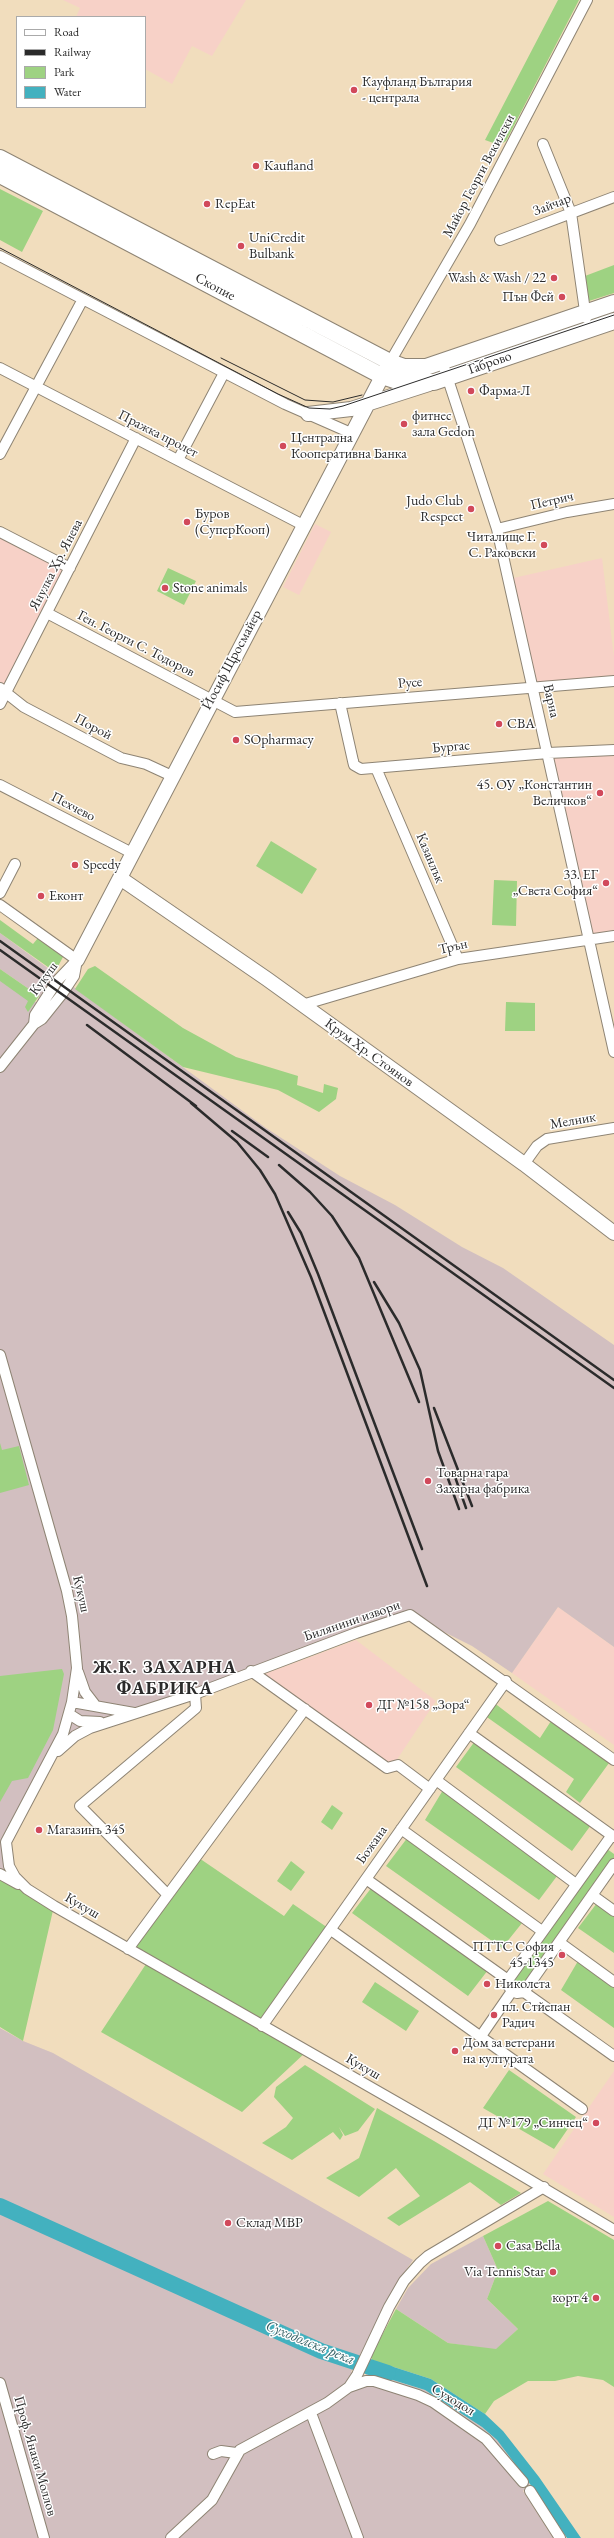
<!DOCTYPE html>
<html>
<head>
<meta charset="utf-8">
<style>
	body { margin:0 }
	#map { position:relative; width:614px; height:2538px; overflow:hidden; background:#f1ddbd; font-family:"EB Garamond",serif }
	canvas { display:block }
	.legend { position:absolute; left:16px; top:16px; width:130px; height:92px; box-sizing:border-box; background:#fff; border:1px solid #aaa; margin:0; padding:5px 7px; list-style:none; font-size:12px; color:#2b2b2b }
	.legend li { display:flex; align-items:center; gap:8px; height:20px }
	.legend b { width:20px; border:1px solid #aaa }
</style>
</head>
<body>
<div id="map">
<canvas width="614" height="2538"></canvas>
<ul class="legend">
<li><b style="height:5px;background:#fff"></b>Road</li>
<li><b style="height:5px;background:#2b2b2b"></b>Railway</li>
<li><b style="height:11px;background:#9ed282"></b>Park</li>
<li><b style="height:11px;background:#43b1bf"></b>Water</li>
</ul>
</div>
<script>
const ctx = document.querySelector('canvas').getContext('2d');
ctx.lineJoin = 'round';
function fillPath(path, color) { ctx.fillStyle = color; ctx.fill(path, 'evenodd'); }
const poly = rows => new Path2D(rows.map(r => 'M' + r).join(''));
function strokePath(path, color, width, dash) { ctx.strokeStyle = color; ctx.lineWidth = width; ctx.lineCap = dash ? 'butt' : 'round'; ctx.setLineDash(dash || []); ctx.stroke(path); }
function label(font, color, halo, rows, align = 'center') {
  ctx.font = font + ' "EB Garamond",serif'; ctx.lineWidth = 3; ctx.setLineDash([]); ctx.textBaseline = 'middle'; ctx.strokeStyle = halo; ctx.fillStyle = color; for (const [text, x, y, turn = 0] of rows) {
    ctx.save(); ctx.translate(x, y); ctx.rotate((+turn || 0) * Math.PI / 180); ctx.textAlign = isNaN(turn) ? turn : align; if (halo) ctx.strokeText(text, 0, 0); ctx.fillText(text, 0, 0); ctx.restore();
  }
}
fillPath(poly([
	[63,0,246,0,212,56,192,46,172,84,145,69,145,17,76,17,80,8],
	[315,524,331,532,299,595,283,587],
	[0,532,70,568,0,704],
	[602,558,614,657,614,681,533,687,509,579],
	[614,750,614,936,590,938,548,753],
	[558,1607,614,1647,614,1745,512,1673],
	[356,1640,436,1701,396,1761,386,1765,262,1675],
	[614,2071,614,2217,543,2174]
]), '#f7d1c7');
fillPath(poly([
	[0,933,266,1128,340,1176,395,1205,462,1247,503,1268,614,1345,614,1647,558,1607,512,1673,472,1646,410,1615,90,1728,53,1756,6,1842,15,1877,0,1874,0,978,37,1003,39,996,0,969],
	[0,2028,23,2041,53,2053,413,2260,399,2280,351,2372,364,2378,367,2372,425,2390,482,2427,497,2440,530,2484,523,2491,553,2538,0,2538],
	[483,2236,498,2270,487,2299,518,2329,496,2350,448,2343,396,2309,408,2288,431,2264]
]), '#d2bfc0');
fillPath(poly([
	[558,0,579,0,506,141,499,145,485,140],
	[0,189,43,211,22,252,0,240],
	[614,265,614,293,589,301,585,276],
	[168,568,196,581,184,605,157,591],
	[271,841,317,869,302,894,256,866],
	[494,880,517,881,516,926,492,925],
	[0,920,33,944,38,938,63,957,55,972,0,933],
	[95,966,183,1028,236,1057,298,1076,297,1085,323,1093,324,1084,338,1088,336,1099,319,1112,278,1090,183,1067,75,989,88,969],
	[0,969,39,996,28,1012,25,1007,28,1001,0,981],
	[506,1002,535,1003,535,1031,505,1031],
	[0,1443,2,1450,19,1446,29,1485,0,1493],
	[62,1669,64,1674,53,1730,28,1778,12,1781,0,1802,0,1676],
	[493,1702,540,1738,551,1721,609,1763,580,1803,566,1792,574,1779,484,1715],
	[475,1741,591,1825,572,1851,456,1767],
	[443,1790,557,1876,539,1900,425,1820],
	[332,1805,343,1813,332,1830,321,1822],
	[408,1837,522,1923,502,1948,386,1866],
	[603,1846,614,1854,614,1864,524,1990,516,1986,509,1981],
	[196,1856,284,1916,293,1904,331,1930,262,2026,307,2051,242,2112,101,2032,148,1961,128,1949],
	[291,1861,305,1872,291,1891,277,1881],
	[0,1874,54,1906,23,2041,0,2027],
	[372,1887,488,1970,468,1996,352,1913],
	[597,1903,614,1915,614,1953,578,1928],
	[578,1961,614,1987,614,2028,561,1990],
	[375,1982,419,2011,406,2031,362,2002],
	[305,2065,375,2109,358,2131,345,2136,339,2127,343,2135,340,2140,333,2132,292,2160,262,2143,286,2127,293,2118,274,2097,276,2087],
	[509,2070,576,2117,554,2149,483,2108],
	[377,2108,434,2141,521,2193,501,2205,470,2182,399,2226,387,2218,420,2196,396,2168,359,2197,326,2178,359,2158],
	[548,2201,614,2240,614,2387,603,2380,578,2376,555,2381,528,2381,494,2401,485,2414,431,2379,372,2360,371,2356,396,2309,448,2343,496,2349,518,2329,487,2299,498,2270,483,2236]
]), '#9ed282');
fillPath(poly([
	[372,2360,431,2379,485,2414,503,2431,539,2477,581,2538,567,2538,530,2484,497,2440,482,2427,425,2390,367,2372]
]), '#43b1bf');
strokePath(poly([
	[0,2206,321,2351,388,2373]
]), '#43b1bf', 16);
const street = poly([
	[543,144,571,213,586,318],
	[500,240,614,197],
	[0,256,285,404,351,433],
	[442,361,497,529,614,1052],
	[390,362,470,224,587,0],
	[0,368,303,525],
	[0,454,83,299],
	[178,460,224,373],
	[497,529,567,512,614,504],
	[0,532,70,568],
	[47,613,235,712,614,681],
	[0,688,24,707,121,758,146,764,172,776],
	[340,703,353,761,354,765,361,769,548,753,614,750],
	[0,704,136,438],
	[376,768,458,959],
	[0,785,132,853],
	[0,893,15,864],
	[0,905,77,960],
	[302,1005,458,959,614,936],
	[34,1024,35,1015,57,981,77,960],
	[0,1067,34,1024,42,1019,62,994,74,976,77,960],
	[524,1164,537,1146,547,1139,614,1128],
	[0,1355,67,1591,72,1616,77,1668,72,1702,63,1734,6,1842,9,1866,15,1877,27,1889,54,1906,447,2131,614,2230],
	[251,1671,387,1768,398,1765,430,1789],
	[78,1672,85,1692,95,1705],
	[72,1702,134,1713],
	[69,1714,80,1721,100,1722],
	[469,1733,614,1837],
	[58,1751,75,1736,90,1728,195,1694,356,1633,410,1615,614,1760],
	[436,1780,576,1884],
	[401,1829,542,1931],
	[612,1835,508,1980,507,1984,512,1991,517,1993,524,1992,614,1864],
	[0,1874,18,1884],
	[366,1879,508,1980],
	[168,1895,80,1806,196,1708,195,1694],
	[592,1895,614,1911],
	[331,1930,582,2109],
	[559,1942,614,1982],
	[128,1949,305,1709],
	[524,1992,614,2056],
	[262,2026,506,1681],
	[481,2036,512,1991],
	[0,2383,44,2538],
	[349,2387,366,2381,374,2381,418,2395,433,2402,486,2439,523,2482],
	[311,2413,358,2538],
	[213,2454,221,2451,236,2453],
	[530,2491,560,2538],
	[171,2538,212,2500,240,2450,327,2403,349,2387,357,2375,389,2307,404,2281,420,2263,428,2256,544,2187]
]);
const secondary = poly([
	[308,414,351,409,429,384],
	[120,878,267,979,524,1164,614,1233],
	[77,960,387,367]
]);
const primary = poly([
	[0,158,390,362,404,367,426,367,614,303],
	[0,175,382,376,397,381,434,382,614,321]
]);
strokePath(street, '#8e8474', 12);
strokePath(secondary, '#8e8474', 16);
strokePath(primary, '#8e8474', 18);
strokePath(street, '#fff', 10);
strokePath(secondary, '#fff', 14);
strokePath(primary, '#fff', 16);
strokePath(poly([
	[0,248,278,394,309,408,330,409,343,406,614,315],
	[221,358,305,400,333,402,362,395]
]), '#2b2b2b', 1);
strokePath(poly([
	[0,941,614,1380],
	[0,950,614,1388],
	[87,1025,196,1106],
	[191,1103,237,1142,260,1170,275,1194,311,1277,427,1586],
	[232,1131,268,1157],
	[279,1165,310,1192,332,1216,359,1258,419,1402],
	[288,1212,301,1233,318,1274,422,1549],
	[374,1282,399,1323,420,1370,438,1451,459,1509],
	[434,1408,472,1506],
	[454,1474,466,1508]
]), '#2b2b2b', 2.5);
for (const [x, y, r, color] of [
	[354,90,4,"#d1495b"],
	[256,166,4,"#d1495b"],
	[207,204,4,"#d1495b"],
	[241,246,4,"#d1495b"],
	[554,278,4,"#d1495b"],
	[562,297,4,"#d1495b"],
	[471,391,4,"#d1495b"],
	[404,424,4,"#d1495b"],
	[283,446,4,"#d1495b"],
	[471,509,4,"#d1495b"],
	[187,522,4,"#d1495b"],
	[544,545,4,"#d1495b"],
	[165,588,4,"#d1495b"],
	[499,724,4,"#d1495b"],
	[236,740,4,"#d1495b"],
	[600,793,4,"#d1495b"],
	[75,865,4,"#d1495b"],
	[606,883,4,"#d1495b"],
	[41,896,4,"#d1495b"],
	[428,1481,4,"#d1495b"],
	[369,1705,4,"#d1495b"],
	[39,1830,4,"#d1495b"],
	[562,1955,4,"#d1495b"],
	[487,1984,4,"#d1495b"],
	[494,2015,4,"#d1495b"],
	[455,2051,4,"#d1495b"],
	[596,2123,4,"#d1495b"],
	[228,2223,4,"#d1495b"],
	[498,2246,4,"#d1495b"],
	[553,2272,4,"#d1495b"],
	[596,2298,4,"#d1495b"]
]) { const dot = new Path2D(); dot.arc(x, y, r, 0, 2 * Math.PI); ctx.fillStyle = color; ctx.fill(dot); strokePath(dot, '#fff', 1.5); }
label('14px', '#2b2b2b', '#fff', [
	["Кауфланд България",362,82],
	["- централа",362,98],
	["Kaufland",264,166],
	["RepEat",215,204],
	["UniCredit",249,238],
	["Bulbank",249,254],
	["Wash & Wash / 22",546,278,"right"],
	["Пън Фей",554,297,"right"],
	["Фарма-Л",479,391],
	["фитнес",412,416],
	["зала Gedon",412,432],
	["Централна",291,438],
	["Кооперативна Банка",291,454],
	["Judo Club",463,501,"right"],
	["Respect",463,517,"right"],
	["Буров",195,514],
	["(СуперКооп)",195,530],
	["Читалище Г.",536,537,"right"],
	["С. Раковски",536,553,"right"],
	["Stone animals",173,588],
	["CBA",507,724],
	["SOpharmacy",244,740],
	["45. ОУ „Константин",592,785,"right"],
	["Величков“",592,801,"right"],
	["Speedy",83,865],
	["33. ЕГ",598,875,"right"],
	["„Света София“",598,891,"right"],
	["Еконт",49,896],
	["Товарна гара",436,1473],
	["Захарна фабрика",436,1489],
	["ДГ №158 „Зора“",377,1705],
	["Магазинъ 345",47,1830],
	["ПТТС София",554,1947,"right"],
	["45-1345",554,1963,"right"],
	["Николета",495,1984],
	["пл. Стйепан",502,2007],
	["Радич",502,2023],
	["Дом за ветерани",463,2043],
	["на културата",463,2059],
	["ДГ №179 „Синчец“",588,2123,"right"],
	["Склад МВР",236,2223],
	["Casa Bella",506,2246],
	["Via Tennis Star",545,2272,"right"],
	["корт 4",588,2298,"right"]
], 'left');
label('14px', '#2b2b2b', '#fff', [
	["Майор Георги Векилски",479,176,-62],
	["Зайчар",552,205,-21],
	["Скопие",215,287,28],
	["Габрово",490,363,-19],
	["Пражка пролет",158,434,27],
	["Петрич",552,501,-13],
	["Янулка Хр. Янева",56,565,-63],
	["Ген. Георги С. Тодоров",136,644,27],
	["Йосиф Щросмайер",232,660,-62],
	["Русе",410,683,-5],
	["Варна",551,701,77],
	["Порой",93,727,28],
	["Бургас",451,747,-5],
	["Пехчево",73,807,27],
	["Казанлък",430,858,67],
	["Трън",453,947,-13],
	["Кукуш",44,979,-54],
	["Крум Хр. Стоянов",369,1053,36],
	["Мелник",573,1121,-10],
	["Кукуш",81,1594,77],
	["Билянини извори",352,1621,-19],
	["Божана",372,1845,-55],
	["Кукуш",82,1906,30],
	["Кукуш",363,2067,30],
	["Суходол",453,2400,31],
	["Проф. Янаки Моллов",35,2456,74]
]);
label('italic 15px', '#356166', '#fff', [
	["Суходолска река",310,2343,22]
]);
ctx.letterSpacing = '1px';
label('bold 18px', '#2b2b2b', '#fff', [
	["Ж.К. ЗАХАРНА",165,1668],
	["ФАБРИКА",165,1689]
]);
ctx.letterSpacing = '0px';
</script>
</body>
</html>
